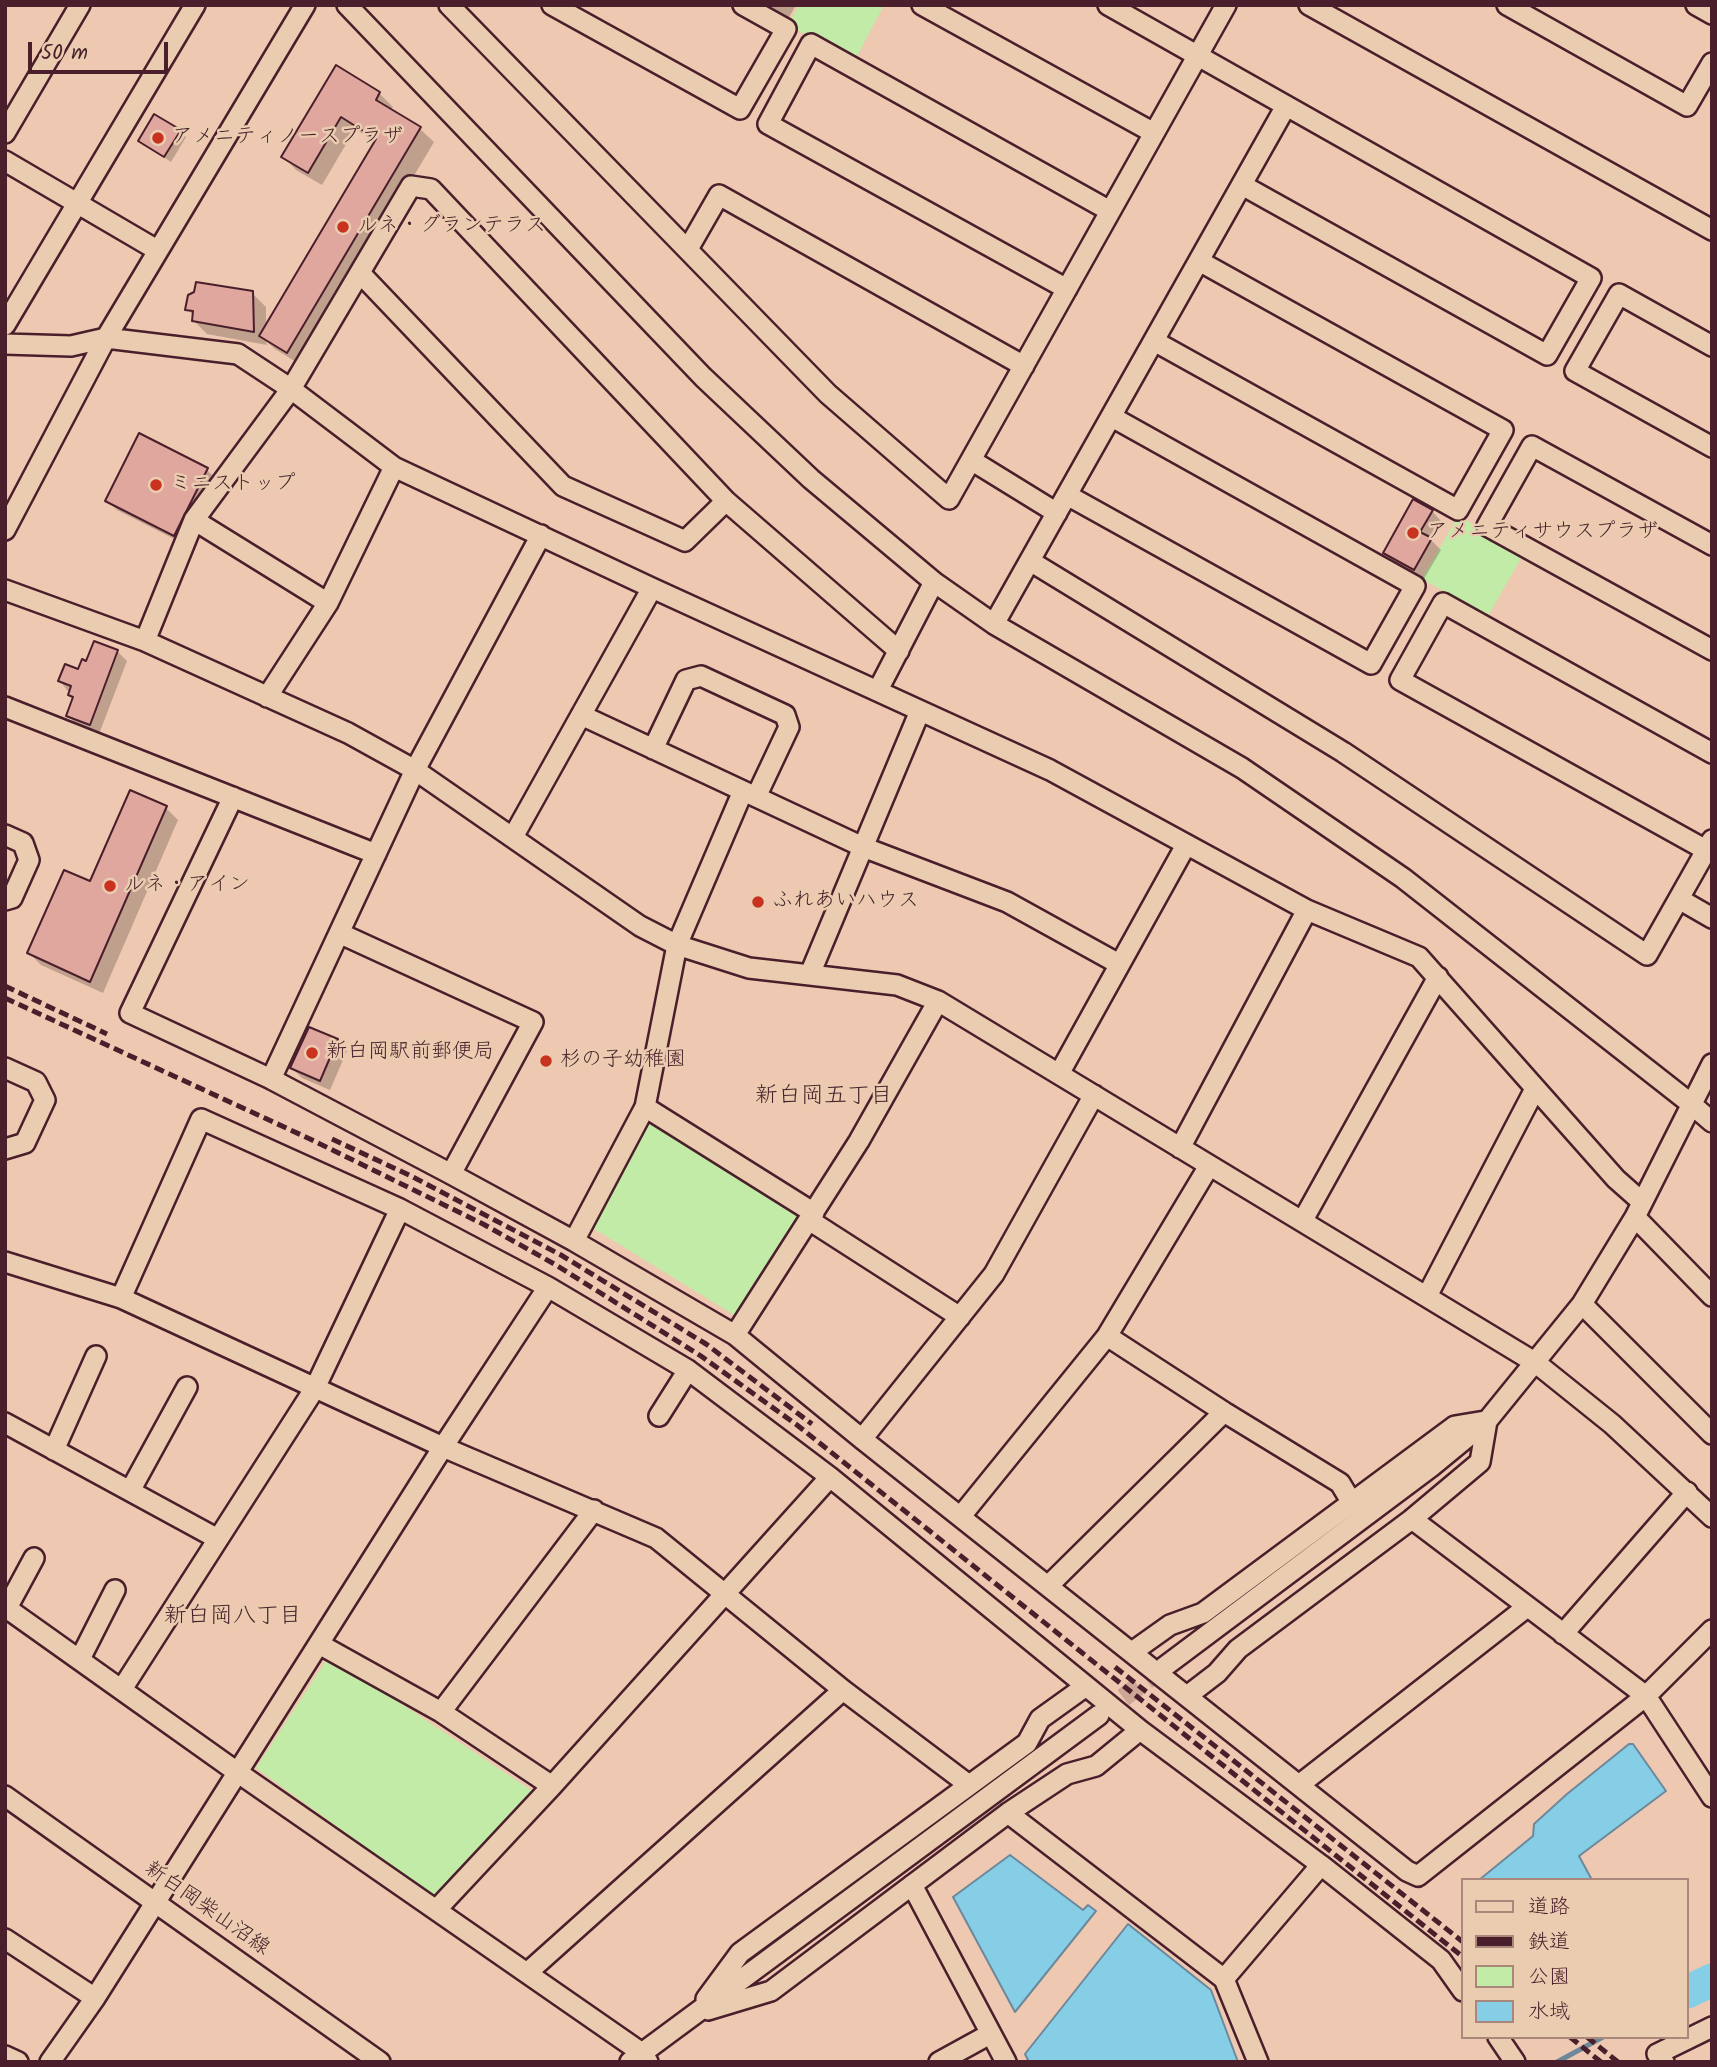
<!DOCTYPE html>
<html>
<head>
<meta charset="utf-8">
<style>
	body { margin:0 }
	#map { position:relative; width:1717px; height:2067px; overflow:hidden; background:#eec8b1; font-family:Kalam,"Klee One",sans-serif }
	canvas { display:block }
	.frame { position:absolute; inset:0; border:7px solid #4a1f2b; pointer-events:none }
	.legend { position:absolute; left:1461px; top:1878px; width:228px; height:161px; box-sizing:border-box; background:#eacdb1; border:2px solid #aa877b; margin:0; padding:9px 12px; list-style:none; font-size:21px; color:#4a1f2b }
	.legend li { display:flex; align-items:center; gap:14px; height:35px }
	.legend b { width:35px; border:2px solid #aa877b }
	.scale { position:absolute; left:28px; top:42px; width:140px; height:32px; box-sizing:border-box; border:4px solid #4a1f2b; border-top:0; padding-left:9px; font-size:21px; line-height:24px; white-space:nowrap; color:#4a1f2b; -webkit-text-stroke:5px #eacdb1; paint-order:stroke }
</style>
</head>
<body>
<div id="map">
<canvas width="1717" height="2067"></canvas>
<div class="frame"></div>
<ul class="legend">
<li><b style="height:9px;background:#eacdb1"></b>道路</li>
<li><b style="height:9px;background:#4a1f2b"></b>鉄道</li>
<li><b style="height:19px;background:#c1eba7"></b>公園</li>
<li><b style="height:19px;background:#85cee6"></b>水域</li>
</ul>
<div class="scale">50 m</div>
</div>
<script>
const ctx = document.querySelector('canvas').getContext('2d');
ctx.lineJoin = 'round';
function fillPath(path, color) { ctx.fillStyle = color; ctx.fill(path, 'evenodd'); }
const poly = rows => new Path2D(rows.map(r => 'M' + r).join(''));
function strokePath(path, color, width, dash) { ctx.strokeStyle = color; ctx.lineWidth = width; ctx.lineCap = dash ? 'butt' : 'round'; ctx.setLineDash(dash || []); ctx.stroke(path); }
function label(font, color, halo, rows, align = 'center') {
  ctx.font = font + ' Kalam,"Klee One",sans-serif'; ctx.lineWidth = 5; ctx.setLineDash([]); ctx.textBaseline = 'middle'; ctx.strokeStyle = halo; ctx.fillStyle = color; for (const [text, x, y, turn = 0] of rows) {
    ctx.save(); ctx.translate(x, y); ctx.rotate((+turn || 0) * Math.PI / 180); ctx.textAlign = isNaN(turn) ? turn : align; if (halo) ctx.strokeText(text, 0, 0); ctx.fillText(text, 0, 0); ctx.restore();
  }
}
fillPath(poly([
	[799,5,884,5,855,60,788,25],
	[1458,516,1524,553,1488,616,1422,579],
	[650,1119,802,1214,734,1315,591,1227],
	[329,1656,534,1792,436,1898,256,1768]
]), '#c1eba7');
const water = poly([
	[1629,1744,1633,1744,1666,1791,1579,1856,1592,1880,1479,1880,1533,1836,1534,1824,1567,1794,1629,1744],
	[1010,1855,1083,1910,1088,1905,1096,1911,1015,2012,953,1897,1010,1855],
	[1128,1924,1211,1990,1238,2062,1029,2062,1025,2054,1128,1924]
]);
fillPath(water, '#85cee6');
strokePath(water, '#6d889b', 2);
fillPath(poly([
	[764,5,796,5,788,19],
	[336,67,379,93,393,107,390,111,420,129,434,142,301,365,275,349,266,341,267,345,207,334,194,321,194,316,187,309,252,293,266,307,266,327,376,142,355,129,322,185,296,170,283,156],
	[179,131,186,137,171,162,140,141],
	[207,470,217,480,184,544,117,510,107,500],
	[1432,511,1441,521,1431,540,1441,550,1424,579,1395,563,1385,553],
	[117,651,127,661,99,734,78,726,68,716,74,699,60,681,79,671,87,663],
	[166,808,178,820,103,993,41,965,29,953],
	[337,1041,347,1051,330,1090,302,1078,292,1068]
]), '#0003');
strokePath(poly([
	[1557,2062,1603,2037]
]), '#6d889b', 5);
strokePath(poly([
	[1687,1992,1712,1980]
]), '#85cee6', 33);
const building = poly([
	[336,65,380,92,376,100,421,127,287,353,259,336,376,139,341,117,308,173,281,157,336,65],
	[154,114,181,130,164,157,138,141,154,114],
	[196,282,253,291,254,332,192,321,193,311,185,310,188,295,194,292,196,282],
	[139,433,208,468,174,536,105,501,139,433],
	[1413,499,1433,510,1420,532,1432,538,1414,570,1383,553,1413,499],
	[94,641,118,650,90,725,66,716,73,697,68,695,71,686,58,681,65,664,78,669,82,659,86,661,94,641],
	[130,790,167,806,90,982,27,953,64,870,90,881,130,790],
	[309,1027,338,1039,320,1081,290,1068,309,1027]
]);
fillPath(building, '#dfa79e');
strokePath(building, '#4a1f2b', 2);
strokePath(poly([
	[1100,1715,1164,1667]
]), '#cda696', 19, [19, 10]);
const minor = poly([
	[347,5,703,377,811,479,934,582,994,624,1242,768,1403,878,1690,1103,1712,1122],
	[449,5,828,394,949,499,1226,5],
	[552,5,740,109,786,29,743,5],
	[922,5,1154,133],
	[1108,5,1591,278,1547,355,1242,185],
	[1309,5,1712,230],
	[1507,5,1687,106,1712,63],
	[1696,5,1712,14],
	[5,133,80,5],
	[5,161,157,250],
	[688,249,719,195,1024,366],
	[360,273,563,486,685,541,726,501,899,651],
	[1067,289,768,124,811,44,1110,211],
	[5,325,195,5],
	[1154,341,1458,510,1503,430,1199,261],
	[5,344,71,346,106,338,238,354,291,389,394,467,652,588,1050,770,1307,910,1419,957,1616,1179,1642,1202],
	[1712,346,1619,294,1575,371,1712,447],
	[971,460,1057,513],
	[1067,495,1371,664,1415,586,1112,417],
	[194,520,328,603],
	[5,530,106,338,305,5],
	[1712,545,1532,446,1487,526,1712,650],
	[1030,561,1343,752,1647,955,1712,840],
	[5,590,145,641,348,733,415,770,640,926,677,945,749,968,897,985,938,1001,1536,1363,1612,1424,1712,1517],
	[994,624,1286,106],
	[145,641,194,520,291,389,411,186,431,189,726,501],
	[878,690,934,582],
	[267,697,328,603,394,467],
	[5,707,376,854],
	[581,715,863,847,1007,902,1119,964],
	[653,749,686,680,701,676,785,715,789,727,756,797],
	[233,797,130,1013,271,1079,451,1174,574,1241,735,1335,862,1439,1407,1871,1418,1876,1646,1696,1712,1630],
	[5,835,23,843,29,860,12,898,5,900],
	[513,837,652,588],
	[1706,850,1400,680,1443,603,1712,753],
	[1679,899,1712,918],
	[339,933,533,1022,451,1174],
	[810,974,920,711],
	[5,1068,36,1082,45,1100,25,1143,5,1149],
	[1059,1074,1186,845],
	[271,1079,415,770,541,535],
	[645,1107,814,1213],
	[1180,1148,1307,910],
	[1635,1217,1712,1296],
	[809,1220,960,1317],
	[1303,1220,1438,977],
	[574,1241,645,1107,677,945,743,791],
	[5,1262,121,1298,443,1447,656,1538,843,1690,969,1785],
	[1427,1296,1535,1089],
	[121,1298,201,1119,400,1209,548,1287,688,1370,830,1477,1140,1730,1321,1865,1441,1960,1463,1991],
	[1582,1304,1712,1434],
	[735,1335,859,1141,938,1001],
	[1107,1336,1224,1412,1340,1483,1352,1503],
	[659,1416,688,1370],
	[5,1423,218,1539],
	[862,1439,994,1274,1094,1095],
	[54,1450,96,1356],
	[130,1491,187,1387],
	[961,1516,1107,1336,1209,1166],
	[1412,1519,1646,1696,1712,1797],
	[1048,1586,1224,1412],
	[5,1607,237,1772,642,2053,648,2062],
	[7,1608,34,1558],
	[1563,1634,1687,1492],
	[319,1644,441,1712,552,1786],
	[1132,1652,1170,1625,1203,1613,1455,1426,1485,1421],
	[80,1659,115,1590],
	[1164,1667,1431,1467,1487,1421,1582,1304,1635,1217,1712,1064],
	[122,1689,315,1388,400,1209],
	[1187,1696,1217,1673,1238,1649,1412,1519,1480,1462,1487,1421],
	[441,1712,594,1510],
	[1299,1785,1527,1607],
	[5,1796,380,2062],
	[1008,1813,1224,1979,1258,2062],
	[912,1885,1006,2062],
	[437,1909,552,1786,830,1477],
	[5,1939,95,1998],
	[527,1973,843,1690],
	[1224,1979,1321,1865],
	[706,1999,740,1953,1027,1743,1040,1719,1086,1686],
	[708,2010,771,1991,1008,1813,1067,1774,1096,1766,1140,1730],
	[1498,2037,1515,2062],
	[5,2056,18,2062],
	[50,2062,95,1998,443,1447,548,1287],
	[630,2062,1099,1715],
	[939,2062,990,2034],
	[1664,2062,1657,2054,1712,2027]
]);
strokePath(minor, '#4a1f2b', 24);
strokePath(minor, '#eacdb1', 19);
strokePath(poly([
	[5,986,107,1034],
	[5,998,310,1139,483,1224,556,1265,701,1356,797,1425,1463,1957],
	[332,1139,413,1177,561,1255,706,1344,812,1424],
	[1115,1667,1463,1942],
	[1570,2037,1601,2062],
	[1587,2037,1618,2062]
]), '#4a1f2b', 5, [10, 5]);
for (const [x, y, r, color] of [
	[158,138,7,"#c8321e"],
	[343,227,7,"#c8321e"],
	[156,485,7,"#c8321e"],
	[1413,533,7,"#c8321e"],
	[110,886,7,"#c8321e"],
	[758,902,7,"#c8321e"],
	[312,1053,7,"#c8321e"],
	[546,1061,7,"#c8321e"]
]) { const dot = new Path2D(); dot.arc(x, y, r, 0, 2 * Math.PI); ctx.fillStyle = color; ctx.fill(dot); strokePath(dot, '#eacdb1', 2.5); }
label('21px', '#4a1f2b', '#eacdb1', [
	["アメニティノースプラザ",172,138],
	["ルネ・グランテラス",357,227],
	["ミニストップ",170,485],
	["アメニティサウスプラザ",1427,533],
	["ルネ・アイン",124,886],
	["ふれあいハウス",772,902],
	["新白岡駅前郵便局",326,1053],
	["杉の子幼稚園",560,1061]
], 'left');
label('21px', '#4a1f2b', '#eacdb1', [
	["新白岡柴山沼線",206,1910,35]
]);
label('23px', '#4a1f2b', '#eacdb1', [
	["新白岡五丁目",824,1098],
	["新白岡八丁目",233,1618]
]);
</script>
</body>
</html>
